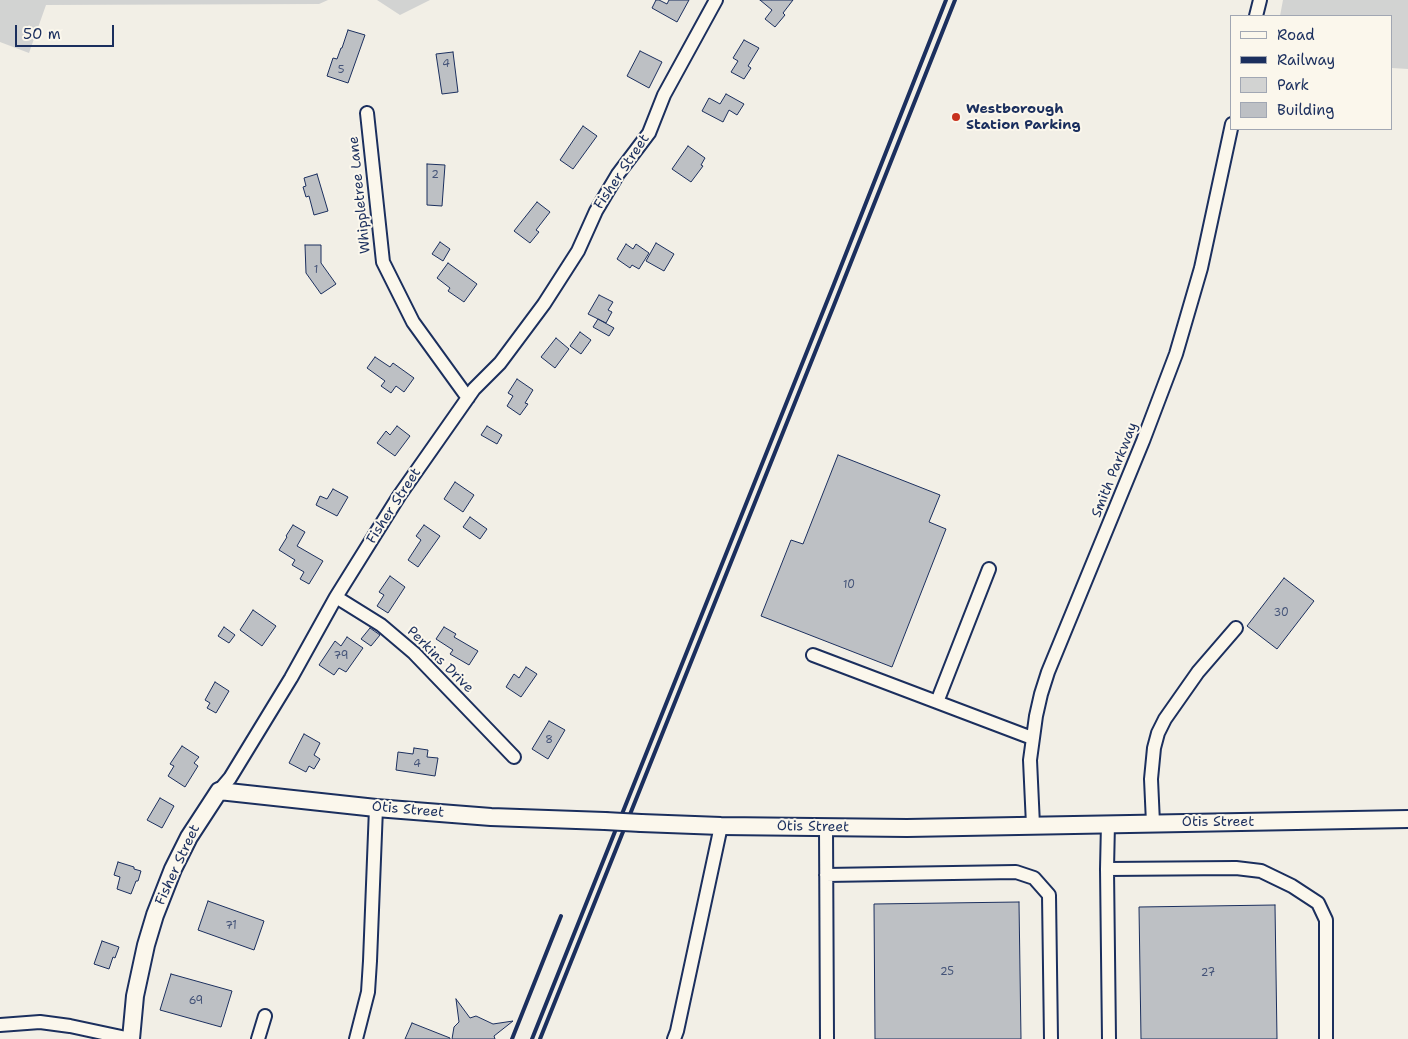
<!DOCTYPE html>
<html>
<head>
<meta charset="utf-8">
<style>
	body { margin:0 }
	#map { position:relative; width:1408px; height:1039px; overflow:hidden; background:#f2efe6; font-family:"Shantell Sans",sans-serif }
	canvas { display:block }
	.legend { position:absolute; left:1230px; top:15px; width:162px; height:115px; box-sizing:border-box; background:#fbf7ec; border:1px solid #a1a7b3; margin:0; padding:6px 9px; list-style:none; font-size:15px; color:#1b2f5e }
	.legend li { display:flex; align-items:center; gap:10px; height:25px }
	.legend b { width:25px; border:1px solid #a1a7b3 }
	.scale { position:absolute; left:15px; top:25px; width:99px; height:22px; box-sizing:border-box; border:2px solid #1b2f5e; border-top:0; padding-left:6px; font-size:15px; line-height:18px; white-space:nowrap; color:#1b2f5e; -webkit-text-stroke:4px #fbf7ec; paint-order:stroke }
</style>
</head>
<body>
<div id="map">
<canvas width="1408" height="1039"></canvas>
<ul class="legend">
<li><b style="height:6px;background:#fbf7ec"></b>Road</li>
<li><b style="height:6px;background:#1b2f5e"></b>Railway</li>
<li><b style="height:14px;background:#d2d3d2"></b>Park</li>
<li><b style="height:14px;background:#bdc0c4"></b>Building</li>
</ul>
<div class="scale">50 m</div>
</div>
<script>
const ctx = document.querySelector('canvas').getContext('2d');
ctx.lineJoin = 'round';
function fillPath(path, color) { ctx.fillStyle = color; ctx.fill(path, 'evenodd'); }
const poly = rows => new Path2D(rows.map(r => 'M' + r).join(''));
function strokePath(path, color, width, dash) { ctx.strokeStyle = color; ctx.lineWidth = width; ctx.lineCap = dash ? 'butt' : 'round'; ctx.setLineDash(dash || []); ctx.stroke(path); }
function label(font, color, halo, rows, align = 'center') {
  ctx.font = font + ' "Shantell Sans",sans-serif'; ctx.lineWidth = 4; ctx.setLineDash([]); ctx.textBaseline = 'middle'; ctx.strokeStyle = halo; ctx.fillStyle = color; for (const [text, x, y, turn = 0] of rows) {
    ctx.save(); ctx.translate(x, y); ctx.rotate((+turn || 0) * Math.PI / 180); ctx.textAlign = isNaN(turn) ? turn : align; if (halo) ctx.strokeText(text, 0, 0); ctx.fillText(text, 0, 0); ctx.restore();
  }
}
fillPath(poly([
	[0,0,328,0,319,4,46,5,29,53,0,42],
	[377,0,430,0,400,15],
	[1283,0,1408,0,1408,69,1392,68,1392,16,1280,16]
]), '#d2d3d2');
const building = poly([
	[656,0,659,0,667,4,669,0,689,0,677,22,652,8,656,0],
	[760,0,793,0,783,13,785,15,775,27,765,19,772,10,760,0],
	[348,30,365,35,348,83,327,76,333,58,337,59,341,48,342,48,348,30],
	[744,40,759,48,748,66,751,68,744,79,731,72,738,61,733,58,744,40],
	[640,51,662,62,649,88,627,76,640,51],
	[453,52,458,92,442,94,436,54,453,52],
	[726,94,744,104,737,115,729,110,723,122,702,111,709,98,720,104,726,94],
	[583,126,597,136,573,169,560,160,583,126],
	[688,146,705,158,701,165,703,166,691,182,672,169,688,146],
	[427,164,445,165,442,206,427,205,427,164],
	[317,174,328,211,314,215,309,196,306,197,303,187,306,186,304,178,317,174],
	[537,202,550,212,536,230,539,232,530,243,514,231,537,202],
	[440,242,450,249,443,261,432,254,440,242],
	[656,243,674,254,664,271,646,261,656,243],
	[626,244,633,249,636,244,649,253,639,269,632,265,630,268,617,259,626,244],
	[305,245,321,245,321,263,336,284,321,294,306,273,305,245],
	[448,263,477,284,464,302,448,291,450,288,437,278,448,263],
	[599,295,613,302,608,310,612,312,606,323,598,319,614,328,609,336,593,327,598,319,588,314,599,295],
	[580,332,591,340,581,354,570,346,580,332],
	[556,338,569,349,555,368,541,357,556,338],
	[375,357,390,367,393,363,414,378,404,392,396,386,391,393,381,386,385,381,367,368,375,357],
	[517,379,533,390,525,403,528,404,520,415,507,406,513,396,508,393,517,379],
	[397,426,410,436,395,456,377,443,386,431,390,435,397,426],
	[487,426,502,435,497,444,481,435,487,426],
	[838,455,940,495,929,522,946,529,892,667,761,616,791,540,803,544,838,455],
	[455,482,474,495,463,512,444,499,455,482],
	[333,489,348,497,337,516,316,505,320,496,327,499,333,489],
	[470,517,487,529,480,539,463,527,470,517],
	[293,525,305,532,297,546,323,561,309,584,300,579,304,572,292,565,295,560,279,550,287,537,286,536,293,525],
	[424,525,440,536,418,567,408,560,421,540,416,536,424,525],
	[390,576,405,587,388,613,377,606,384,595,379,592,390,576],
	[1284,578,1314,601,1277,649,1247,626,1284,578],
	[253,610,276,626,262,646,240,630,253,610],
	[224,627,235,635,229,643,218,636,224,627],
	[444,627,456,634,454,637,478,651,469,665,450,654,453,650,436,639,444,627],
	[370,628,380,635,371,646,361,639,370,628],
	[347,637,363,648,346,672,339,668,334,675,319,665,335,641,341,646,347,637],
	[526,667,537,674,521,697,506,687,514,674,519,678,526,667],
	[215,682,229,691,216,713,207,708,210,703,205,700,215,682],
	[549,721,565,730,548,759,532,749,549,721],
	[304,734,320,743,314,755,320,759,314,769,309,766,306,772,289,763,304,734],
	[182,746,199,757,194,763,198,766,185,787,168,776,174,766,170,764,182,746],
	[414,748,428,750,427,757,438,758,435,776,396,770,398,752,413,754,414,748],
	[160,798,174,806,162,828,147,820,160,798],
	[118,862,134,867,134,869,141,871,138,881,136,881,131,894,117,889,120,877,114,875,118,862],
	[208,901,264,921,254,950,198,930,208,901],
	[1019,902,1021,1039,875,1039,874,904,1019,902],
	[1275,905,1277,1039,1141,1039,1139,907,1275,905],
	[102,941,119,947,115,958,113,957,109,969,94,964,102,941],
	[171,974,232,991,221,1027,160,1010,171,974],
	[456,999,470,1018,476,1016,493,1024,513,1021,494,1036,495,1039,452,1039,454,1027,459,1022,456,999],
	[412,1023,450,1038,450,1039,405,1039,412,1023]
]);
fillPath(building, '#bdc0c4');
strokePath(building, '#1b2f5e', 1);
const minor = poly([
	[1256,16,1260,0],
	[367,113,383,262,413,322,468,398],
	[336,597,381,625,414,653,514,757],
	[813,655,1032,738],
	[937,702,989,569],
	[219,791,230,778,291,678,336,597,399,496,474,389,500,363,544,304,578,251,596,211,618,174,649,133,664,95,716,0],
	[1108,823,1107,869,1109,1039],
	[1153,823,1151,779,1154,748,1158,733,1165,719,1198,672,1236,628],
	[1033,825,1030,760,1036,716,1041,694,1048,672,1143,441,1176,354,1201,268,1232,124],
	[826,827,827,1039],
	[1107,869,1236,868,1261,871,1292,886,1318,903,1326,920,1326,1039],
	[826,875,1016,872,1034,878,1049,895,1051,1039],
	[0,1025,40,1022,70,1026,131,1039],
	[258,1039,265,1016],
	[356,1039,368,992,370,961,376,808],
	[674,1039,677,1031,721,826]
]);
const major = poly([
	[641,823,721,826,907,828,1408,819],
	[131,1039,135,996,146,945,155,915,173,869,189,837,219,791,376,808,491,817,605,821]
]);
strokePath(minor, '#1b2f5e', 16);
strokePath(major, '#1b2f5e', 20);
strokePath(minor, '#fbf7ec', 12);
strokePath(major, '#fbf7ec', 16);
strokePath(poly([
	[512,1039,561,916],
	[532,1039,834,284,946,0],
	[540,1039,834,305,955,0]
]), '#1b2f5e', 4);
const majorBridge = poly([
	[605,821,641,823]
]);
strokePath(majorBridge, '#1b2f5e', 20, []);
strokePath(majorBridge, '#fbf7ec', 16);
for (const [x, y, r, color] of [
	[956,117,5,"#c8321e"]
]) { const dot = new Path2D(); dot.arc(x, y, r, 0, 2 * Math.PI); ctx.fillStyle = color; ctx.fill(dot); strokePath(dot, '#fbf7ec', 2); }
label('11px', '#445378', null, [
	["4",446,64],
	["5",341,70],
	["2",435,175],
	["1",316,270],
	["10",849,585],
	["30",1281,613],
	["79",341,656],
	["8",549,740],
	["4",417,764],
	["71",231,926],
	["25",947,972],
	["27",1208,973],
	["69",196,1001]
]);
label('bold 14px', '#1b2f5e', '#fbf7ec', [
	["Westborough",966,109],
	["Station Parking",966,125]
], 'left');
label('14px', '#1b2f5e', '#fbf7ec', [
	["Fisher Street",622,172,-56],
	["Whippletree Lane",360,195,-96],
	["Smith Parkway",1115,470,-68],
	["Fisher Street",394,506,-57],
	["Perkins Drive",440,660,45],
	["Otis Street",408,810,5],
	["Otis Street",1218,822],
	["Otis Street",813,827,1],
	["Fisher Street",178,865,-65]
]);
</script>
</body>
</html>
